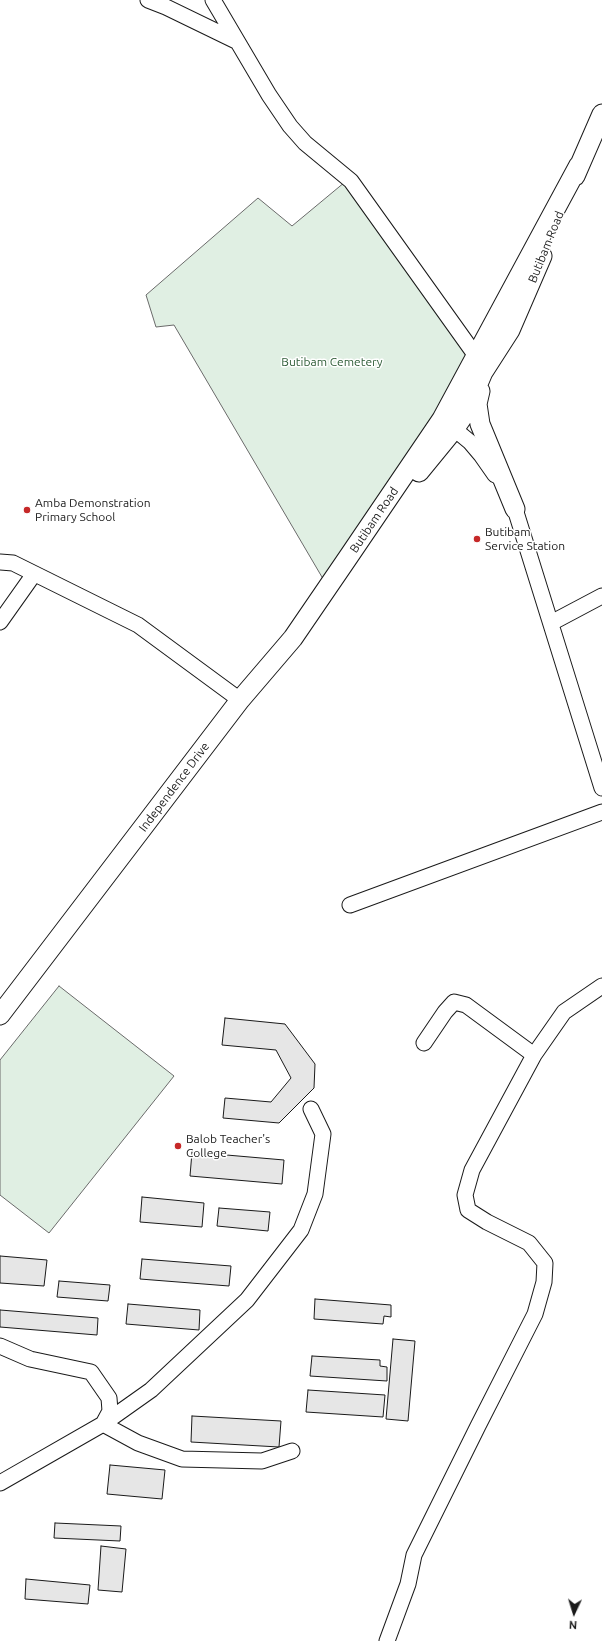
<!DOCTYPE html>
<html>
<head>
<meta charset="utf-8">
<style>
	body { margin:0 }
	#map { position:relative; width:602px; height:1641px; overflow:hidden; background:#fff; font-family:Ubuntu,sans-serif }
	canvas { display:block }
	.north { position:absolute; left:554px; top:1593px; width:40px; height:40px; -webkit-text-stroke:3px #fff; paint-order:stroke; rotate:184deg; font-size:11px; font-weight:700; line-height:16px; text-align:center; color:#1a1a1a }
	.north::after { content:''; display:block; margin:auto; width:14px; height:18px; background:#1a1a1a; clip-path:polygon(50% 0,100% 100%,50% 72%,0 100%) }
</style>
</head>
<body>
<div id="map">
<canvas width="602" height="1641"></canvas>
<div class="north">N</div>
</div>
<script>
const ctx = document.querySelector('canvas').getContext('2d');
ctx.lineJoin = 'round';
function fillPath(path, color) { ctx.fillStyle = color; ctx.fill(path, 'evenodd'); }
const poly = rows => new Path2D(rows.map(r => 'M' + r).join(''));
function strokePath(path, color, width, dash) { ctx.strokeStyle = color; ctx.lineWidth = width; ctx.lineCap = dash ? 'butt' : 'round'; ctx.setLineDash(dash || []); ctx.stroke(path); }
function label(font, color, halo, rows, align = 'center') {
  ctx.font = font + ' Ubuntu,sans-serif'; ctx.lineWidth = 3; ctx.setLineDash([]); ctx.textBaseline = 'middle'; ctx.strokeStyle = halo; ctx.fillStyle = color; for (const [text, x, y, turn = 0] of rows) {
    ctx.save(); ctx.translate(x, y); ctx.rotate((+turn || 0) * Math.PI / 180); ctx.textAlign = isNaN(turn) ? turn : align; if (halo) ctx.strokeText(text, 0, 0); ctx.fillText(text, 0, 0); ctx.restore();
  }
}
const green = poly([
	[345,182,476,356,329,589,174,325,156,327,146,295,258,198,292,226,345,182],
	[59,986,174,1076,49,1233,0,1195,0,1060,59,986]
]);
fillPath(green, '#e0efe3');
strokePath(green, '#6a6a6a', 1);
const building = poly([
	[225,1018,285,1024,315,1064,314,1088,279,1123,223,1118,225,1098,271,1102,291,1078,276,1050,222,1045,225,1018],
	[192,1152,284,1160,282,1184,190,1176,192,1152],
	[142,1197,204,1203,202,1227,140,1222,142,1197],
	[219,1208,270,1212,268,1231,217,1226,219,1208],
	[0,1256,47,1260,44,1286,0,1283,0,1256],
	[142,1259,231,1266,229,1286,140,1279,142,1259],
	[59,1281,110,1285,108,1301,57,1297,59,1281],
	[315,1299,391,1305,391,1317,384,1316,383,1324,314,1319,315,1299],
	[128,1304,200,1310,199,1330,126,1324,128,1304],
	[0,1310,98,1318,97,1335,0,1327,0,1310],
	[393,1339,415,1341,408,1421,386,1419,393,1339],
	[312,1356,380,1360,380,1366,387,1367,387,1381,310,1376,312,1356],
	[308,1390,385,1395,383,1417,306,1412,308,1390],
	[192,1416,281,1421,279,1447,191,1442,192,1416],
	[110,1465,165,1470,162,1499,107,1494,110,1465],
	[55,1523,121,1526,120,1541,54,1538,55,1523],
	[101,1546,126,1549,122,1592,98,1590,101,1546],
	[26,1579,90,1585,88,1604,25,1599,26,1579]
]);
fillPath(building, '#e6e6e6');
strokePath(building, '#1a1a1a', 1);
const minor = poly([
	[148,0,166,7,236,41],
	[213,0,269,95,290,126,305,143,351,181,476,356],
	[447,423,470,442,481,455,495,475],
	[510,500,515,509,602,788],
	[0,562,13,563,138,625,240,700],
	[0,622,34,574],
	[551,623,602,596],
	[350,905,602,812],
	[424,1043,445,1012,454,1002,466,1005,534,1055],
	[0,1346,30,1359,91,1372,109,1398,110,1411,103,1424],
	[103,1424,138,1443,182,1459,262,1461,292,1451],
	[0,1483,103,1424,151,1390,247,1300,301,1230,315,1194,323,1134,311,1109],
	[387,1641,408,1584,414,1555,478,1426,535,1314,544,1282,545,1263,529,1243,487,1222,468,1210,465,1195,472,1170,534,1055,564,1012,602,986]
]);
const major = poly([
	[575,176,602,114],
	[480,391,477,404,480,424,515,509],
	[419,472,455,428,466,412,483,372,510,330,542,256],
	[0,1015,240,700,293,638,347,559,442,419,579,165]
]);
strokePath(minor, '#1a1a1a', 17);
strokePath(major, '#1a1a1a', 21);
strokePath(minor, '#fff', 15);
strokePath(major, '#fff', 19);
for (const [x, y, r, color] of [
	[27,510,4,"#c62828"],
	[477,539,4,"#c62828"],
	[178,1146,4,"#c62828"]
]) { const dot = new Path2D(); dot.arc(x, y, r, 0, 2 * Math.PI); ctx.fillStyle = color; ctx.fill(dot); strokePath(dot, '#fff', 1.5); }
label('12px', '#1a1a1a', '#fff', [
	["Butibam Road",546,247,-68],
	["Butibam Road",374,520,-56],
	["Independence Drive",174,787,-53]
]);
label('12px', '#2b5a34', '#fff', [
	["Butibam Cemetery",332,362]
]);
label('12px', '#1a1a1a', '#fff', [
	["Amba Demonstration",35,503],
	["Primary School",35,517],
	["Butibam",485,532],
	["Service Station",485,546],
	["Balob Teacher's",186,1139],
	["College",186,1153]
], 'left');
</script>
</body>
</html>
